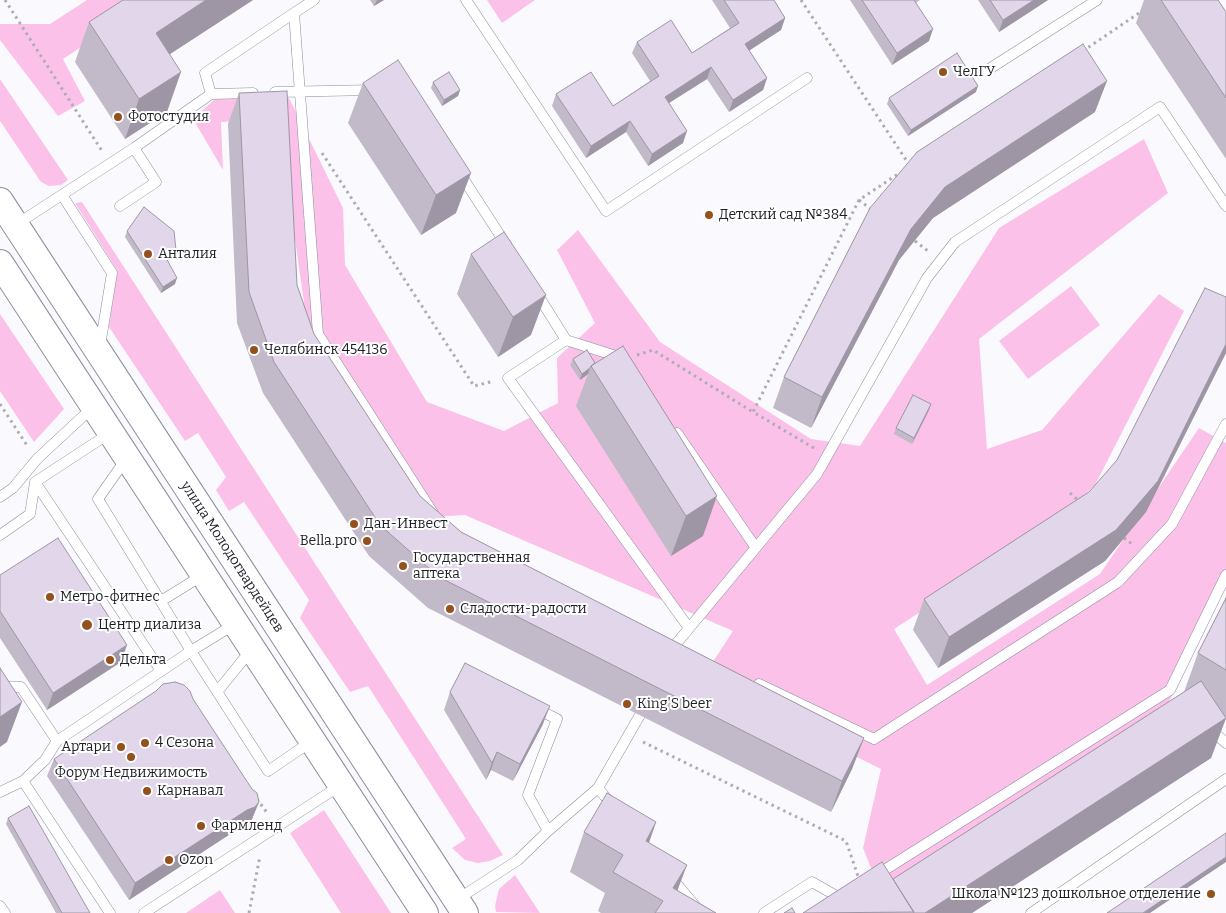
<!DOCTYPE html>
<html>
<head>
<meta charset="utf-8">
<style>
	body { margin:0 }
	canvas { display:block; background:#fafafe }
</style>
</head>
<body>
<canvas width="1226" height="913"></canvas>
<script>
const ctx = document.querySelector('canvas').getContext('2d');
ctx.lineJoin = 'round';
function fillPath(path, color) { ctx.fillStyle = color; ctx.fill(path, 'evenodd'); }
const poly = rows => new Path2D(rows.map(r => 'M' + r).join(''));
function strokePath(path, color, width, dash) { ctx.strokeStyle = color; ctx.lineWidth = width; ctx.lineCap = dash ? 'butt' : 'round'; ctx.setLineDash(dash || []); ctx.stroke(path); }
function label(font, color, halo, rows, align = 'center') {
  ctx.font = font + ' Bitter,serif'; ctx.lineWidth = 4; ctx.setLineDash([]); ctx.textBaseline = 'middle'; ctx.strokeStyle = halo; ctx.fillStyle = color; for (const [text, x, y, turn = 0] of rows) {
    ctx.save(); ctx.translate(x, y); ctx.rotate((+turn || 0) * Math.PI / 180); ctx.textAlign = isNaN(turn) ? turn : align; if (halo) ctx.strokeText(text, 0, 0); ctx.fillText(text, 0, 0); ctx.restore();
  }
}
fillPath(poly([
	[87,0,153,0,63,59,85,101,58,116,0,40,0,24,50,24],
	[487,0,535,0,502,23],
	[0,79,68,180,61,185,49,186,41,182,0,121],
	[289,98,343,208,345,265,427,402,504,431,558,403,557,358,595,323,557,250,578,230,660,342,811,439,860,446,999,228,1144,139,1168,193,979,339,987,449,1042,430,1159,294,1184,311,1095,485,1051,527,894,629,927,685,1100,574,1199,428,1226,443,1226,585,1158,724,885,904,863,848,881,769,701,680,733,631,465,515,417,518,311,352,278,119,221,122,223,170,193,119,215,99],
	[82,202,503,855,490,861,478,863,465,860,452,848,466,839,368,686,350,692,300,618,309,600,244,502,229,511,216,490,226,477,198,433,185,441,109,327,117,270,75,203],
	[1071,286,1100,325,1028,379,999,341],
	[0,314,64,409,34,442,0,391],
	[324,810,391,913,341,913,290,833],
	[515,875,540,913,496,912,495,906,499,889],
	[220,890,235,913,186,913]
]), '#fcc1e9');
const lane = poly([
	[314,0,294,13,318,334,433,513],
	[466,0,606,211,807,78],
	[986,71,1097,0],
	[275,92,373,90],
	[211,94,205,73,294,13],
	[459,172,507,246],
	[62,195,112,273,100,346],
	[120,206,156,182,134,148],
	[17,224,134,148,211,94,253,93],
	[536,292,566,340,622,358],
	[566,340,508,378,689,628],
	[677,433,756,548],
	[126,459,98,499,191,651,268,771,312,741],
	[35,482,161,671],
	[0,497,13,488,37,459,93,407],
	[0,535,30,514,35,482,110,433],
	[161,601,203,575],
	[672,653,676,644,817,474,927,278,955,242,1160,107,1226,206],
	[759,684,874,739,1118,582,1172,524,1226,424],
	[0,687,21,687,57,741],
	[217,692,251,650],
	[535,708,557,719,528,795,548,831],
	[1210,729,1226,743],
	[23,781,110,913],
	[598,788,640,715],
	[0,792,23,781,45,760,57,741,191,651,235,624],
	[875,876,1170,690,1226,575],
	[671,877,701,913],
	[458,899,518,860,548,831,598,788,613,806],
	[0,906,5,913],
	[144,913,341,785],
	[764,913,812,882,840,898,844,896],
	[1031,913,1226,779]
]);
const secondary = poly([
	[0,201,465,913],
	[0,263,425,913]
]);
strokePath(lane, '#8d8da0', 11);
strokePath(secondary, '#8d8da0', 28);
strokePath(poly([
	[5,0,102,151],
	[801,0,910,166],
	[1083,51,1142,11],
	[322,153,474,386,494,381],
	[859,200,872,210],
	[915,241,928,251],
	[637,355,653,350,753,412],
	[0,404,28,447],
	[814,448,753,412,859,200,901,172],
	[1070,493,1079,501],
	[1124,538,1132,544],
	[643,742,846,841,858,876],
	[257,799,268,814],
	[249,913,260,856]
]), '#adadb2', 3, [2.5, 4]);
strokePath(lane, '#fff', 10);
strokePath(secondary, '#fff', 26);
fillPath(poly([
	[123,0,253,0,170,54,167,112,125,139,75,62,89,22],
	[370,0,384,0,374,6],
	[712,0,774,0,785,18,781,30,749,50,767,78,763,90,729,112,707,79,669,103,683,143,648,166,626,132,586,158,552,106,556,94,613,106,650,81,632,53,637,42,692,53,730,28],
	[850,0,920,0,916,3,929,41,892,65],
	[978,0,1048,0,999,32],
	[1144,0,1218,0,1226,12,1226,159,1136,23],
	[433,82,460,90,458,96,442,106,431,88],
	[363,83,456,213,421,235,348,123],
	[976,92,908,136,887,104,889,98],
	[239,93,297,285,314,334,420,496,461,532,864,738,852,769,831,812,428,608,369,556,263,393,237,323,228,124],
	[1095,112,933,218,899,260,811,428,773,408,784,377,870,208],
	[127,231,176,250,174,256,167,260,175,284,161,293,125,237],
	[471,254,531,335,498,357,457,294],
	[1226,297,1226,353,1146,512,1105,561,938,668,913,630,924,599,1089,492,1117,460],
	[587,350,703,536,671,556,576,406,588,374,580,380,570,365,573,359],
	[929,410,912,444,894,434,896,428],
	[0,575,121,662,47,710,0,638],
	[1226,598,1226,718,1211,758,972,913,803,913,893,879,1184,692,1198,653],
	[450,692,543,724,513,781,491,770,486,780,444,710],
	[193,699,259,802,252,819,249,825,241,827,129,900,47,776,54,759],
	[8,818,90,913,56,913,6,824],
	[656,822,649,843,678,891,716,913,601,913,598,911,605,893,570,872,584,832]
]), '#c2b9c9');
fillPath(poly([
	[206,0,253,0,141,73,156,33],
	[377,0,384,0,374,6],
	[1034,0,1048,0,999,32,1003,20],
	[785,18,781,30,741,56,745,44],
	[933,29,929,41,892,65,897,53],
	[711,67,707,79,661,108,665,97],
	[181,72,167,112,125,139,139,99],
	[767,78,763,90,729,112,733,100],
	[1107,81,1095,112,933,218,899,260,811,428,822,397,911,229,945,187],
	[978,86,976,92,908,136,911,130],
	[460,90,458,96,442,106,444,100],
	[630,121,626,132,586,158,591,146],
	[687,131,683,143,648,166,652,154],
	[471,173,456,213,421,235,436,195],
	[176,250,174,256,163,262,165,256],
	[177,278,175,284,161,293,163,287],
	[546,295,531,335,498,357,513,317],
	[1226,344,1226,353,1146,512,1105,561,938,668,949,637,1116,530],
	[590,368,588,374,580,380,582,374],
	[931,404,929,410,912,444,914,438],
	[717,496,703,536,671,556,686,516],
	[127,645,121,662,47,710,53,693],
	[22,702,7,742,0,747,0,717],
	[550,706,543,724,513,781,520,764],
	[1226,718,1211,758,972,913,925,913],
	[864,738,852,769,831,812,842,781],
	[497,752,491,770,486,780,492,763],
	[259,802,252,819,249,825,241,827,129,900,135,883],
	[656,822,642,862,646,841],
	[1226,857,1226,862,1150,913,1143,913],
	[687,865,672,905,673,888]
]), '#9e96a4');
const building = poly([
	[123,0,206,0,156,33,181,72,139,99,89,22,123,0],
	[724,0,774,0,785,18,745,44,767,78,733,100,711,67,665,97,687,131,652,154,630,121,591,146,556,94,591,72,613,106,659,76,637,42,671,20,692,53,739,23,724,0],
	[862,0,914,0,933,29,897,53,862,0],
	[990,0,1034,0,1003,20,990,0],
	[1161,0,1218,0,1226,12,1226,98,1161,0],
	[1083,44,1107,81,945,187,911,229,822,397,784,377,870,208,917,152,1083,44],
	[957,53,978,86,911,130,889,98,957,53],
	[398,60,471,173,436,195,363,83,398,60],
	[449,72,460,90,444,100,433,82,449,72],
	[287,91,297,285,314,334,420,496,461,532,864,738,842,781,439,577,380,525,274,362,249,292,239,93,287,91],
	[144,207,174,231,176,250,165,256,177,278,163,287,127,231,144,207],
	[504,232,546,295,513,317,471,254,504,232],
	[1205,288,1226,297,1226,344,1158,481,1116,530,949,637,924,599,1089,492,1117,460,1205,288],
	[623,346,717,496,686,516,591,366,623,346],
	[587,350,595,363,591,366,590,368,582,374,573,359,587,350],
	[913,395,931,404,914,438,896,428,913,395],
	[58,538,127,645,53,693,0,611,0,575,58,538],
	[1226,598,1226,670,1198,653,1226,598],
	[465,663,550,706,520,764,497,752,492,763,450,692,465,663],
	[0,668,22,702,0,717,0,668],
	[1201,681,1226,718,925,913,914,913,893,879,1201,681],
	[175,682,184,685,190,691,193,699,252,789,257,793,259,802,255,807,247,810,135,883,54,759,156,691,163,684,175,682],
	[607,793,656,822,646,841,687,865,673,888,716,913,655,913,663,901,613,872,623,855,584,832,607,793],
	[29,806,90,913,62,913,8,818,29,806],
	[1226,833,1226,857,1143,913,1107,913,1226,833],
	[882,862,914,912,803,913,882,862],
	[792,908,795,913,784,913,792,908]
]);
fillPath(building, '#e2d7ea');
strokePath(building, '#9e96a4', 1);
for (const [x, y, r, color] of [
	[943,72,5,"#92511d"],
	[118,117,5,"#92511d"],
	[709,215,5,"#92511d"],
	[148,254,5,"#92511d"],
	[254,350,5,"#92511d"],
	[354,524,5,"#92511d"],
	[367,541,5,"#92511d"],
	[403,566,5,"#92511d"],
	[50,597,5,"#92511d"],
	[450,609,5,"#92511d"],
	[87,625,6,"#92511d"],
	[110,660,5,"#92511d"],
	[627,704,5,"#92511d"],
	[145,743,5,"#92511d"],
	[121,747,5,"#92511d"],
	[131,757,5,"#92511d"],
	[147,791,5,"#92511d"],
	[201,826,5,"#92511d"],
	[169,860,5,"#92511d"],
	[1211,894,5,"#92511d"]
]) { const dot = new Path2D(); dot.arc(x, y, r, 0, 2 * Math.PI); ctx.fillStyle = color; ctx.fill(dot); strokePath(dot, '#fff', 2); }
label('14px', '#1e1e26', '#fff', [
	["ЧелГУ",953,72],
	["Фотостудия",128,117],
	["Детский сад №384",719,215],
	["Анталия",158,254],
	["Челябинск 454136",264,350],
	["Дан-Инвест",364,524],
	["Bella.pro",357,541,"right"],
	["Государственная",413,558],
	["аптека",413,574],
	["Метро-фитнес",60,597],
	["Сладости-радости",460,609],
	["Центр диализа",98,625],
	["Дельта",120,660],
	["King'S beer",637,704],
	["4 Сезона",155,743],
	["Артари",111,747,"right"],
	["Форум Недвижимость",131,773,"center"],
	["Карнавал",157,791],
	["Фармленд",211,826],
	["Ozon",179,860],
	["Школа №123 дошкольное отделение",1201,894,"right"]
], 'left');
label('14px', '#1e1e26', '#fff', [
	["улица Молодогвардейцев",232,557,57]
]);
</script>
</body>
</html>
